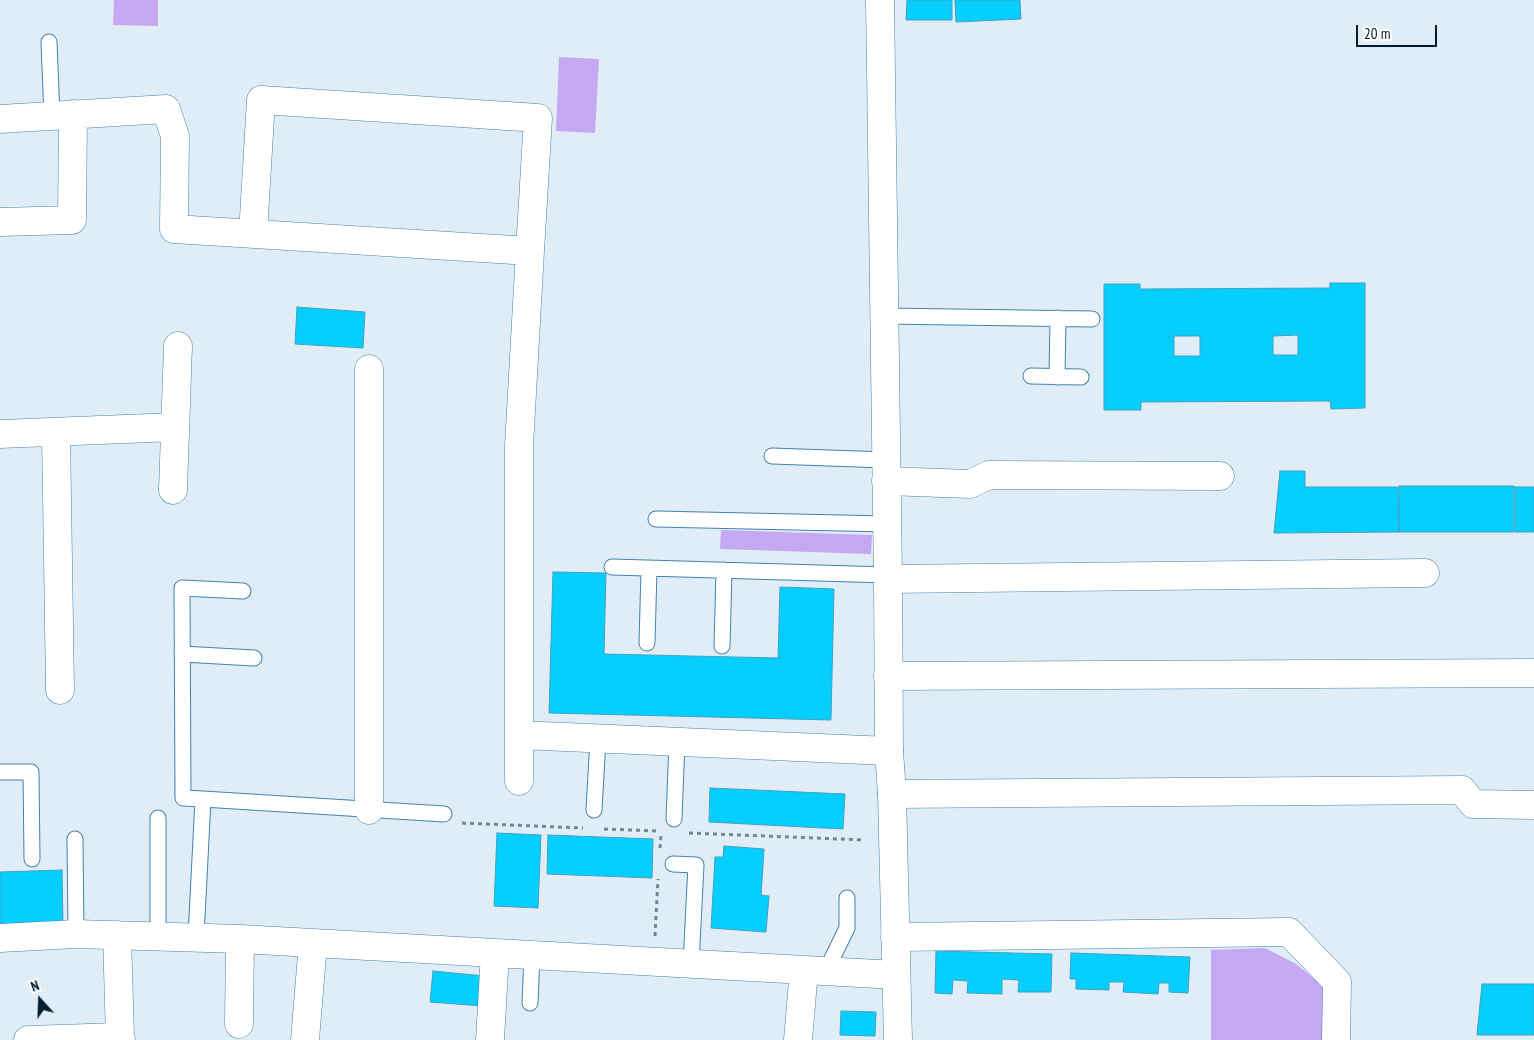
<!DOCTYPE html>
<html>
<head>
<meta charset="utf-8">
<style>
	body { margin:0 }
	#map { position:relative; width:1534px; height:1040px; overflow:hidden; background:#e0edf7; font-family:"PT Sans Narrow",sans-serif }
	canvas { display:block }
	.north { position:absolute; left:15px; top:975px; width:50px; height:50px; -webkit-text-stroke:4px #fff; paint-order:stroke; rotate:340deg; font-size:14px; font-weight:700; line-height:20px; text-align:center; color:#011c2f }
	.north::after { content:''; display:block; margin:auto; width:18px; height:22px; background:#011c2f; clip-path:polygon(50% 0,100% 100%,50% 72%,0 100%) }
	.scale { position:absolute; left:1356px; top:25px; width:81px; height:22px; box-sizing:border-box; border:2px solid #011c2f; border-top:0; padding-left:6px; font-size:15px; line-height:18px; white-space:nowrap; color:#011c2f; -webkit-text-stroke:4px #fff; paint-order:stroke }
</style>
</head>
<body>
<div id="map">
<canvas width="1534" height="1040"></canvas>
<div class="north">N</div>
<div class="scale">20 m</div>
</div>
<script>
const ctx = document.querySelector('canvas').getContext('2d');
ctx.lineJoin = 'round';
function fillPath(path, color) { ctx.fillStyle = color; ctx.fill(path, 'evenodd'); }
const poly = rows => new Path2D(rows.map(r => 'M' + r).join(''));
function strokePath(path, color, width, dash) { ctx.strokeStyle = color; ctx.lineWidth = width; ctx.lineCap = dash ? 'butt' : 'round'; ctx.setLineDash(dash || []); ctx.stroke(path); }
fillPath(poly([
	[114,0,158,0,158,26,113,25],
	[559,57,599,59,595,133,556,131],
	[721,530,872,535,871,554,720,549],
	[1265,948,1296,964,1323,986,1323,1040,1211,1040,1211,950]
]), '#c6a8f2');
const building = poly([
	[907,0,952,0,952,20,906,20,907,0],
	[955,0,1020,0,1021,19,956,22,955,0],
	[1330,283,1365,283,1365,408,1331,409,1330,401,1141,402,1141,410,1104,410,1104,284,1140,284,1140,289,1330,288,1330,283],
	[1298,335,1298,355,1273,355,1273,336,1298,335],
	[1174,336,1200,336,1200,356,1174,356,1174,336],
	[297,307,365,312,363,348,295,344,297,307],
	[1280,471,1305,471,1305,487,1398,487,1399,532,1274,533,1280,471],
	[1399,486,1514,486,1514,532,1399,532,1399,486],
	[1515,487,1534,487,1534,532,1515,532,1515,487],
	[553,572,606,573,604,654,778,658,780,587,834,589,831,720,549,713,553,572],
	[710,788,845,794,843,829,709,822,710,788],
	[497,833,541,835,538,908,494,906,497,833],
	[548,835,653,839,652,878,547,874,548,835],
	[724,846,764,849,761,895,769,896,766,932,711,928,715,857,723,857,724,846],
	[62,870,63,923,0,925,0,872,62,870],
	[936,951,1052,954,1051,992,1018,992,1019,980,1002,979,1002,994,967,993,968,981,953,980,952,994,935,993,936,951],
	[1071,953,1190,957,1188,993,1169,992,1169,983,1159,983,1158,994,1123,992,1124,982,1109,982,1109,990,1076,989,1076,979,1070,979,1071,953],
	[433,971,484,976,482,1006,430,1002,433,971],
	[1482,984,1534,984,1534,1035,1477,1035,1482,984],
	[841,1011,876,1012,875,1036,840,1035,841,1011]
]);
fillPath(building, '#06cfff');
strokePath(building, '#41a1c0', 1);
const lane = poly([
	[49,42,52,116],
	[884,316,1092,319],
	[1031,376,1081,377],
	[1057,377,1058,318],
	[772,456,886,460],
	[656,519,887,524],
	[612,567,888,575],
	[647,643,649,569],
	[722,646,724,570],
	[182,654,254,658],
	[0,772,31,772,32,859],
	[203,799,444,814],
	[594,810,598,739],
	[674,819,677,742],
	[75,839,76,934],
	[673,864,696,865,691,964],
	[158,936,158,818],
	[196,937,203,799,183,798,182,588,243,591],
	[826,971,847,928,847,898],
	[530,1003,532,955]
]);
const street = poly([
	[0,119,166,109,175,136,174,229,530,251,538,118,261,100,253,234],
	[0,222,72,220,73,114],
	[56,432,60,690],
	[0,434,175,427],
	[886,481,970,484,989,475,1220,476],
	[173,490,178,346],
	[888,579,1425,573],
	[888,676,1534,673],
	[519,735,889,751],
	[519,781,519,446,530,251],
	[892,794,1462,790,1473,804,1534,805],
	[369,810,369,369],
	[117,935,120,1037],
	[895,937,1289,932,1337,982,1336,1040],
	[0,938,76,934,240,939,896,975],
	[239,1024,240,939],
	[28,1040,120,1037,121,1040],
	[305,1040,313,943],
	[490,1040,495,953],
	[798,1040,804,970]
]);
const secondary = poly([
	[880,0,888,579,889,751,892,794,898,1040]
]);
strokePath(lane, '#4082b1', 17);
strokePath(street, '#4082b1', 29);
strokePath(secondary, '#4082b1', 29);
strokePath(poly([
	[462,823,583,828],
	[604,829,658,831],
	[689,833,865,840],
	[660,848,661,835],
	[655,936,658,879]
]), '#728694', 3, [4, 4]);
strokePath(lane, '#fff', 15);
strokePath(street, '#fff', 28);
strokePath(secondary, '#fff', 28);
</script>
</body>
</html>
